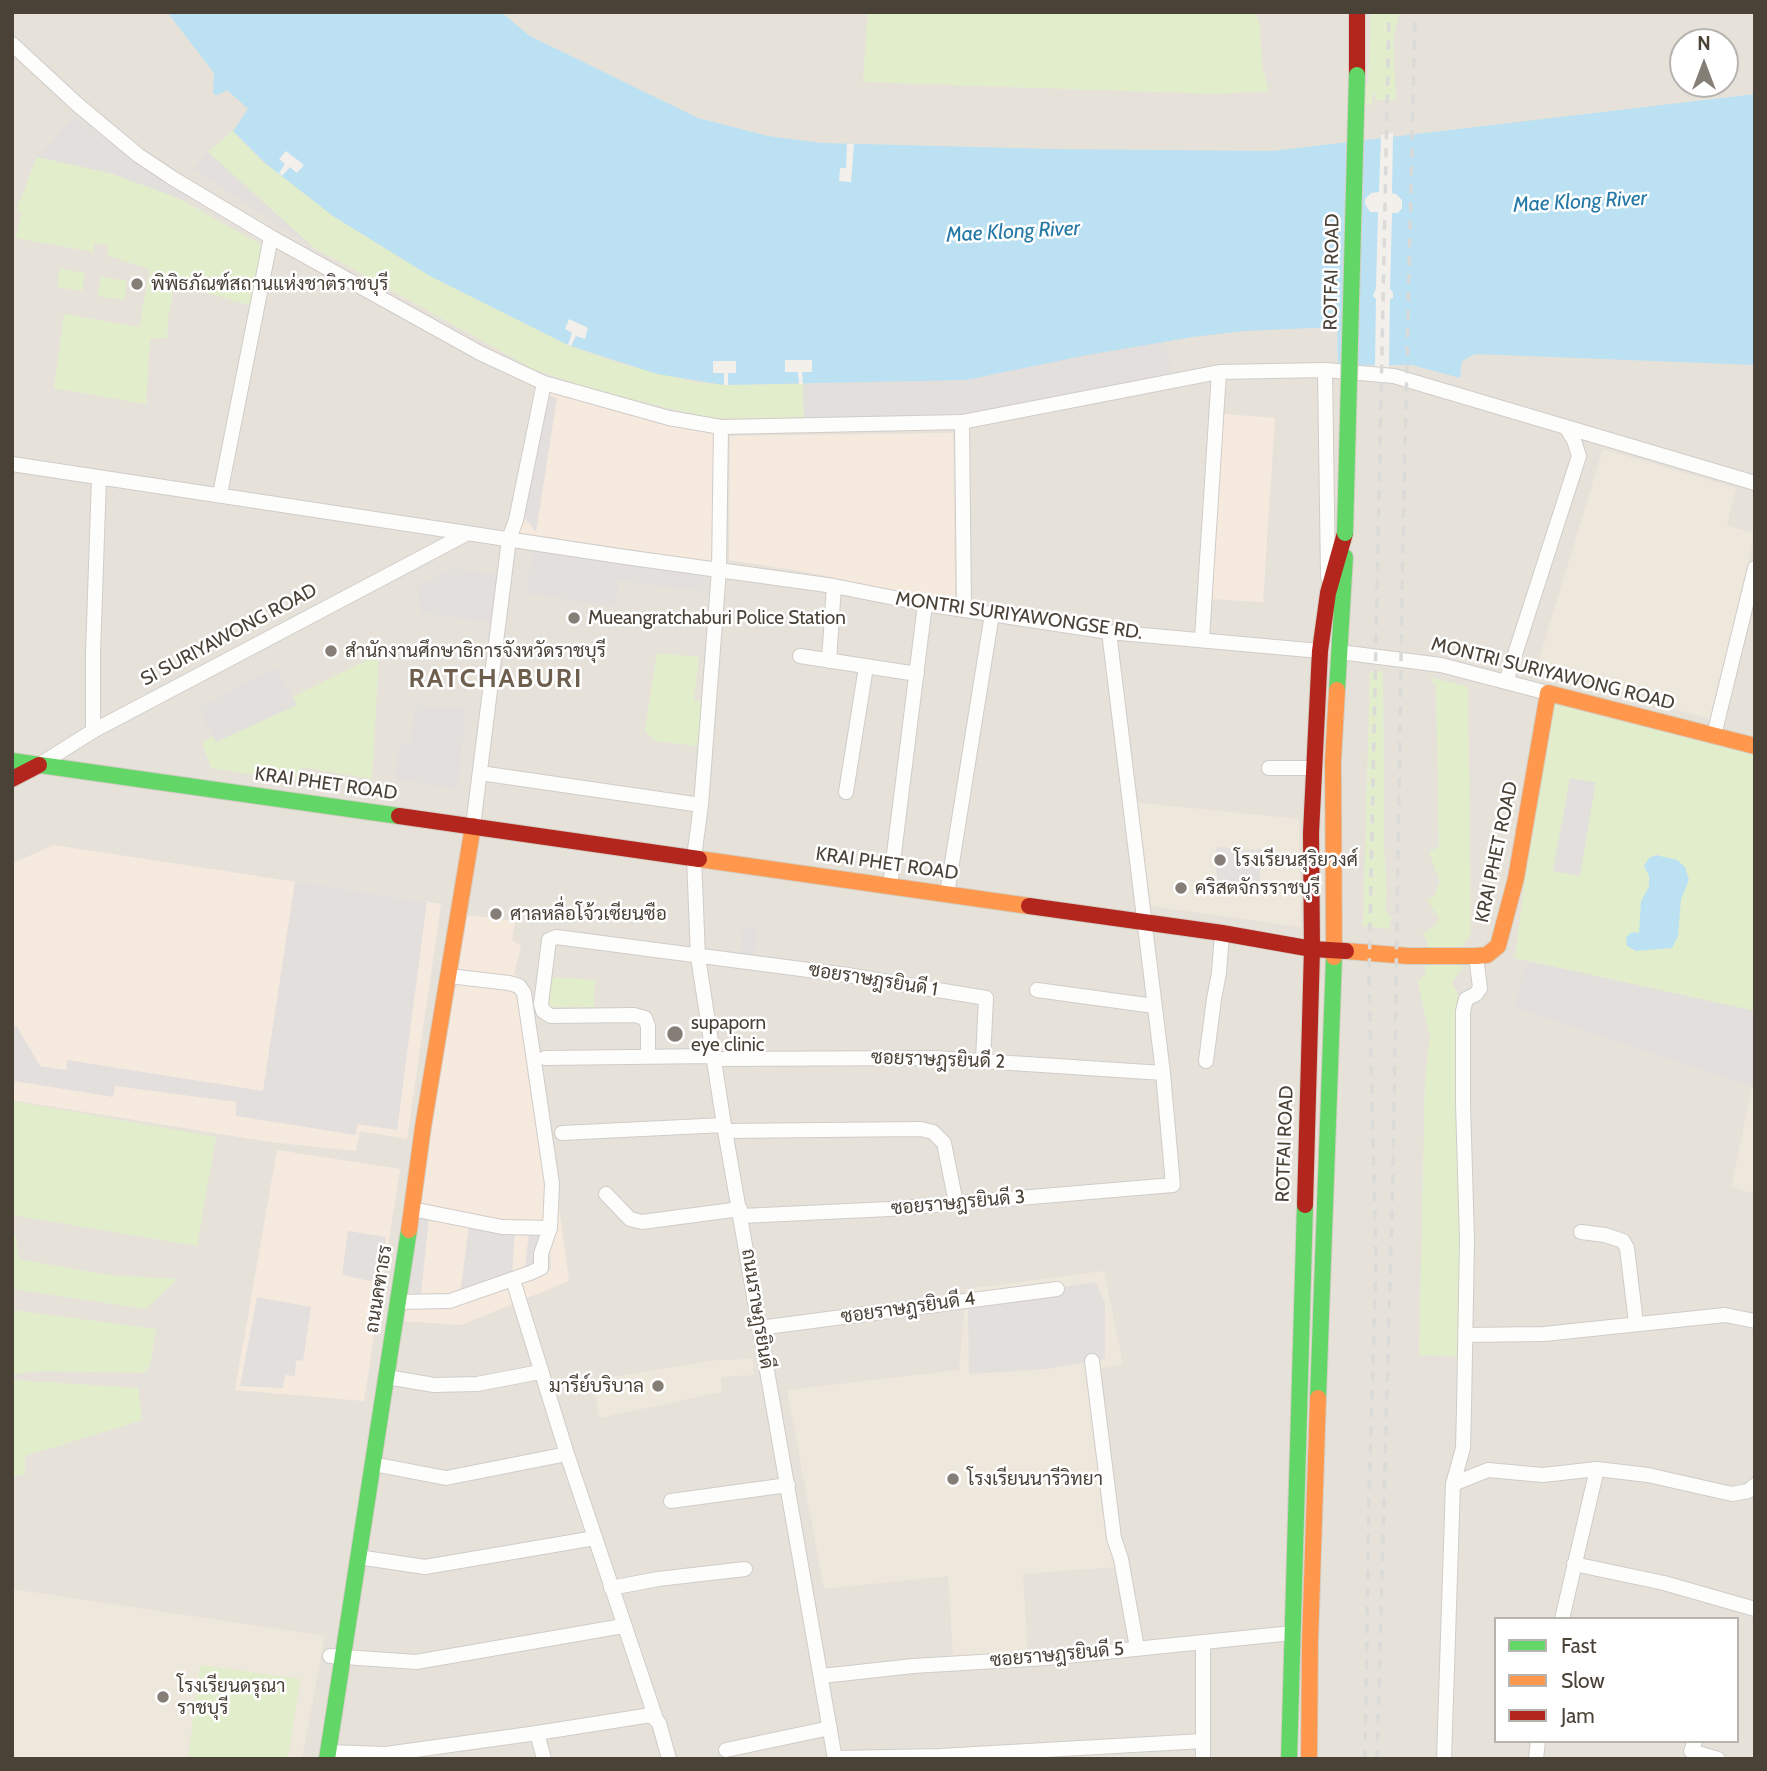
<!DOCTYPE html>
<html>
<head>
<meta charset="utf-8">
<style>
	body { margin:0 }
	#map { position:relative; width:1767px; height:1771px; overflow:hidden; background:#f3f0ec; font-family:Cabin,sans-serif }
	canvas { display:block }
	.frame { position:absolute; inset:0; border:14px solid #4a4137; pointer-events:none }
	.legend { position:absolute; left:1494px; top:1617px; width:245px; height:126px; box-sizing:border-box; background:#fff; border:2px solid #b7b3af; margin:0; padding:9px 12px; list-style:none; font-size:21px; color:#4a4137 }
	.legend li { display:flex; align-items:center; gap:14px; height:35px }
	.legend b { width:35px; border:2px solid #b7b3af }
	.north { position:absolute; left:1669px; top:28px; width:70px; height:70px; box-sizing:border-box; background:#fff; border:2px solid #b7b3af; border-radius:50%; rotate:0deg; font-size:19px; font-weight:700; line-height:28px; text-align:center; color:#4a4137 }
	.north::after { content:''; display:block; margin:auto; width:24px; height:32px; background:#857e76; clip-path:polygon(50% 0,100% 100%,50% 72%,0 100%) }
</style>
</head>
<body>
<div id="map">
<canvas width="1767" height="1771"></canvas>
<div class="frame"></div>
<ul class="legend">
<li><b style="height:9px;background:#63d668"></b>Fast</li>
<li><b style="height:9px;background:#ff974d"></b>Slow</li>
<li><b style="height:9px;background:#b3261e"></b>Jam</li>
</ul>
<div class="north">N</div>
</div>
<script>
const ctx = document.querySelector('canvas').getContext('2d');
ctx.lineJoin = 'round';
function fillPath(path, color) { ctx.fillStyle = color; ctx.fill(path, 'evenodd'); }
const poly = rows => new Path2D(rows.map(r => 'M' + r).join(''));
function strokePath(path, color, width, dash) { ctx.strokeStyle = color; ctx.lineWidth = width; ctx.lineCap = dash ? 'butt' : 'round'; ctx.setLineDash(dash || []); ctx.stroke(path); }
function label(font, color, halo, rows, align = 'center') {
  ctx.font = font + ' Cabin,Sarabun,sans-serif'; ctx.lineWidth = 5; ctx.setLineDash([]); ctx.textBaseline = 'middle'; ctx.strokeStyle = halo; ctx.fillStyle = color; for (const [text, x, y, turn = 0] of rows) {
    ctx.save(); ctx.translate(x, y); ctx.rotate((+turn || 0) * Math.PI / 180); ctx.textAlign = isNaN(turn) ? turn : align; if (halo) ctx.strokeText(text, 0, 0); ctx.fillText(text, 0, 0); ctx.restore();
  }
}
fillPath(poly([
	[12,12,1755,12,1755,1759,12,1759],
	[1683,42,1725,42,1725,84,1683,84],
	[1496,1619,1737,1619,1737,1741,1496,1741]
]), '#e7e2d9');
fillPath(poly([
	[547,390,716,432,714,562,516,532],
	[1223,414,1275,418,1263,602,1212,599],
	[953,433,955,604,807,572,729,560,730,436],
	[53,845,441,904,407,1139,360,1131,356,1151,270,1142,12,1100,12,864],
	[464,915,515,921,512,940,521,946,514,974,525,983,531,1002,569,1281,461,1325,402,1321],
	[277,1150,400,1169,364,1401,235,1390]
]), '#f6eadf');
fillPath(poly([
	[1603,449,1736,488,1727,526,1754,533,1738,620,1714,720,1535,672],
	[1132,802,1299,819,1301,927,1150,906,1146,901],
	[1755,1073,1755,1194,1731,1187],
	[1104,1271,1123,1364,1087,1372,1115,1567,1023,1574,1028,1654,953,1658,948,1576,824,1589,787,1390,959,1370,966,1289],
	[753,1359,754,1375,721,1377,722,1392,599,1418,593,1380,717,1360],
	[12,1589,325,1636,302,1759,12,1759]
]), '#eee7db');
fillPath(poly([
	[868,12,1255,12,1260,25,1262,66,1269,91,1217,94,863,82],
	[1371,12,1399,12,1393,39,1396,100,1375,100,1376,94,1372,95,1372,104,1362,106,1364,86,1368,84],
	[233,131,265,163,333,216,430,276,568,345,618,363,694,382,724,385,803,384,804,419,710,418,606,393,535,370,313,247,208,152],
	[37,157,110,173,174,196,260,244,263,250,250,305,175,284,168,318,167,338,150,339,146,404,54,388,64,314,139,327,150,269,108,256,108,245,94,243,94,252,16,238,21,213,17,209],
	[60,269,85,273,82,291,57,287],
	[101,277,127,281,124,300,98,296],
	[657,653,699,657,694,700,703,702,697,746,656,741,645,731],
	[379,654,372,779,302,767,295,781,211,768,202,742],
	[1370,671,1383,671,1384,849,1387,892,1385,910,1392,919,1389,922,1390,929,1363,926],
	[1429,677,1468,687,1471,935,1463,945,1462,968,1452,983,1458,995,1462,1264,1459,1356,1419,1355,1425,1081,1430,1036,1418,983,1425,973,1427,940,1422,935,1435,925,1439,918,1427,900,1434,896,1440,882,1429,852,1439,847,1436,685],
	[1548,693,1755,747,1755,1011,1515,958],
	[550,977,595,980,594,1007,547,1007],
	[12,1101,216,1137,197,1246,12,1215],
	[12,1235,16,1236,18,1259,108,1275,177,1279,146,1309,12,1289],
	[12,1310,156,1329,150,1364,144,1373,40,1371,12,1374],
	[12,1380,138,1388,142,1420,25,1456,25,1474,12,1477],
	[200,1665,300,1679,288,1759,188,1759]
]), '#e2eecb');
fillPath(poly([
	[75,116,156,176,190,196,186,201,110,173,37,157],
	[208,152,273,211,313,247,192,169],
	[1166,341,1171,373,977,414,804,419,803,384,966,380,1012,369],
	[548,395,557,398,536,532,522,515],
	[533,551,709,574,708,592,619,581,615,607,526,593],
	[452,568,498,575,495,623,420,613,417,587],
	[276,667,297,705,216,742,198,708],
	[416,705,466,708,458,789,395,779,399,744,410,742],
	[1570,778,1596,782,1580,876,1553,871],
	[1216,847,1246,850,1262,849,1259,889,1217,890],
	[295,881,427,902,397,1130,357,1124,356,1135,236,1116,236,1102,115,1086,113,1097,15,1081,12,1099,12,1027,16,1025,40,1066,66,1070,67,1060,263,1091],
	[743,928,757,929,755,957,740,956],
	[1527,961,1755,1011,1753,1087,1514,1007],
	[419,1215,429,1217,421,1295,408,1293],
	[469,1225,515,1231,512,1276,460,1294],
	[348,1231,386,1237,379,1283,342,1275],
	[529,1234,550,1235,551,1270,524,1274],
	[1095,1282,1105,1303,1105,1359,1046,1369,969,1374,968,1303],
	[257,1297,311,1307,303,1361,296,1360,295,1376,285,1375,283,1388,240,1386]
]), '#e2dfdc');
fillPath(poly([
	[167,12,501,12,530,36,698,118,768,136,822,143,1055,149,1272,151,1755,94,1755,365,1475,354,1462,361,1460,378,1412,365,1338,365,1337,327,1244,331,1193,337,1087,355,966,380,724,385,657,374,568,345,430,276,333,216,265,163,233,131,248,109,227,90,218,95,213,94,214,73],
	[1656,855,1677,860,1685,867,1689,880,1681,899,1678,936,1672,948,1636,951,1627,946,1626,937,1632,932,1639,933,1641,901,1649,887,1649,876,1644,866,1649,858]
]), '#bbe1f3');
fillPath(poly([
	[1393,133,1392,193,1396,194,1402,200,1402,208,1398,213,1392,213,1390,289,1393,292,1393,298,1390,299,1389,368,1375,368,1376,299,1373,296,1376,288,1378,212,1370,212,1365,204,1365,199,1371,193,1379,192,1381,135],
	[847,144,854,144,851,182,839,181,840,168,846,168],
	[286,151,304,165,297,173,290,167,282,176,279,173,285,164,279,159],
	[569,319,588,328,585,339,576,336,571,346,568,345,572,333,565,329],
	[785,360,812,360,812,372,802,372,803,384,799,384,798,372,785,372],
	[713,361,736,361,736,373,728,373,728,385,724,385,724,373,713,373]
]), '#f3f0ec');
const street = poly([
	[12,44,78,105,138,155,174,179,271,237,480,353,544,383,669,418,721,427,962,422,1219,372,1325,370,1394,376,1566,427,1574,440,1579,456,1506,682],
	[1325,370,1328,577],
	[962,422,964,609],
	[721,427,719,570,701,805,694,857,698,957,724,1125,835,1759],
	[1566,427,1755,483],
	[12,464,625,557,834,586,925,604,1109,632,1320,651],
	[220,494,271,237],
	[1202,639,1219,372],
	[1340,652,1441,665,1548,693],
	[800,656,917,674],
	[829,661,834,586],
	[93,731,93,653,99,478],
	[1714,735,1755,568],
	[39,765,93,731,468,533],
	[1269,768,1314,768],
	[480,773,701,805],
	[846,792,866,667],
	[473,826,509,539,516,520,544,383],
	[890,886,925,604],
	[947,894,992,614],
	[1037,990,1154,1006],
	[648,1056,648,1026,645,1018,634,1015,551,1016,543,1011,541,1004,549,940,556,937,847,975,986,998,983,1060],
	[545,1058,713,1056],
	[713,1059,935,1058,1163,1073],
	[1206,1061,1214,999,1219,973,1222,933],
	[725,1131,921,1129,933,1132,944,1143,956,1203],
	[562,1133,724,1125],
	[606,1194,630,1219,642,1222,740,1209],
	[412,1209,502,1227,550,1228],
	[742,1216,889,1209,1173,1185,1163,1073,1109,632],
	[1581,1232,1605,1235,1623,1241,1627,1248,1636,1323],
	[513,1280,567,1454,656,1719],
	[399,1302,450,1301,530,1273,541,1268,541,1254,550,1228,552,1184,524,993,519,986,509,983,449,976],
	[759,1328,1057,1289],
	[1465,1335,1544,1334,1725,1315,1755,1321],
	[1092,1361,1114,1538,1121,1559,1137,1648],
	[387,1377,434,1385,477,1384,540,1372],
	[373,1464,446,1478,567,1454],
	[1453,1484,1488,1470,1543,1475,1597,1469,1648,1475,1732,1494,1748,1491,1755,1485],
	[671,1501,788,1485],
	[358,1557,425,1567,595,1538],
	[1574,1564,1664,1583,1755,1609],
	[611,1588,658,1579,745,1569],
	[1562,1619,1597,1469],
	[330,1656,416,1662,623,1626],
	[822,1676,913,1666,1047,1658,1292,1633],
	[537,1733,544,1759],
	[1695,1741,1691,1751,1718,1759],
	[726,1750,830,1728],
	[328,1752,386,1754,537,1733,651,1715,659,1723,669,1759],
	[834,1758,940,1756,1203,1741],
	[1203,1759,1203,1643],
	[1444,1759,1453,1484,1463,1448,1464,1408,1467,1240,1463,1103,1463,1011,1466,999,1476,994,1480,988,1476,956],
	[1536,1759,1538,1741]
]);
const fast = poly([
	[1337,690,1345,557],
	[12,761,399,816],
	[1318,1398,1334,957],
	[327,1759,409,1230],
	[1289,1759,1305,1205]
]);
const slow = poly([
	[699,859,1029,906],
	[1346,951,1408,956,1476,956,1487,955,1498,946,1516,878,1548,693,1755,746],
	[1334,957,1333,761,1337,690],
	[409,1230,423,1127,473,826],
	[1309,1759,1310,1642,1318,1398]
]);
const jam = poly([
	[1357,12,1357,75],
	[12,779,39,765],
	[399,816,699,859],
	[1029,906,1222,933,1312,949,1346,951],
	[1305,1205,1312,949,1311,833,1320,651,1328,593,1345,533]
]);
strokePath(street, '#d0ccc8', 16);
strokePath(fast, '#d4cec4', 18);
strokePath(slow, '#d4cec4', 18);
strokePath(jam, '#d4cec4', 18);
strokePath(street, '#fdfdfc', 14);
strokePath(fast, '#63d668', 16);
strokePath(slow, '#ff974d', 16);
strokePath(jam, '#b3261e', 16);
strokePath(poly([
	[1365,1759,1369,1496,1376,1261,1369,977,1389,12],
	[1377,1759,1393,1173,1403,537,1415,12]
]), '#dadad9', 3.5, [9, 9]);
const fastBridge = poly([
	[1345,533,1357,75]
]);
strokePath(fastBridge, '#d4cec4', 18, []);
strokePath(fastBridge, '#63d668', 16);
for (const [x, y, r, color] of [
	[137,284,7,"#857e76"],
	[574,618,7,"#857e76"],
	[331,651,7,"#857e76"],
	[1220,860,7,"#857e76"],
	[1181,888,7,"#857e76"],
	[496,914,7,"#857e76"],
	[675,1034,9,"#857e76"],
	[658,1386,7,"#857e76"],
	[953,1479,7,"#857e76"],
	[163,1697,7,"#857e76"]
]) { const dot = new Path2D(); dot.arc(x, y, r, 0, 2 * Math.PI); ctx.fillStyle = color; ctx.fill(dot); strokePath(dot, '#fff', 2.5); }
label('19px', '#4a4137', '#fff', [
	["ROTFAI ROAD",1332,272,-89],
	["MONTRI SURIYAWONGSE RD.",1019,616,8],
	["SI SURIYAWONG ROAD",229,635,-28],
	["MONTRI SURIYAWONG ROAD",1553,674,14],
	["KRAI PHET ROAD",326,784,8],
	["KRAI PHET ROAD",1497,852,-78],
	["KRAI PHET ROAD",887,864,8],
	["ซอยราษฎรยินดี 1",873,980,9],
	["ซอยราษฎรยินดี 2",938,1060,2],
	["ROTFAI ROAD",1285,1144,-88],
	["ซอยราษฎรยินดี 3",958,1203,-5],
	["ถนนคฑาธร",379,1289,-81],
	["ซอยราษฎรยินดี 4",908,1308,-8],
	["ถนนราษฎรยินดี",757,1309,81],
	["ซอยราษฎรยินดี 5",1057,1655,-5]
]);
label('19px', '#4a4137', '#fff', [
	["พิพิธภัณฑ์สถานแห่งชาติราชบุรี",151,284],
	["Mueangratchaburi Police Station",588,618],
	["สำนักงานศึกษาธิการจังหวัดราชบุรี",345,651],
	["โรงเรียนสุริยวงศ์",1234,860],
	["คริสตจักรราชบุรี",1195,888],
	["ศาลหลื่อโจ้วเซียนซือ",510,914],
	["supaporn",691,1023],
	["eye clinic",691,1045],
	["มารีย์บริบาล",644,1386,"right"],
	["โรงเรียนนารีวิทยา",967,1479],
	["โรงเรียนดรุณา",177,1686],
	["ราชบุรี",177,1708]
], 'left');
label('italic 21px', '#2478a5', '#fff', [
	["Mae Klong River",1580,202,-3],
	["Mae Klong River",1013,232,-3]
]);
ctx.letterSpacing = '2px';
label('bold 26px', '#6e5e4d', '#fff', [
	["RATCHABURI",496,679]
]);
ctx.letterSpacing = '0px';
</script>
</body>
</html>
